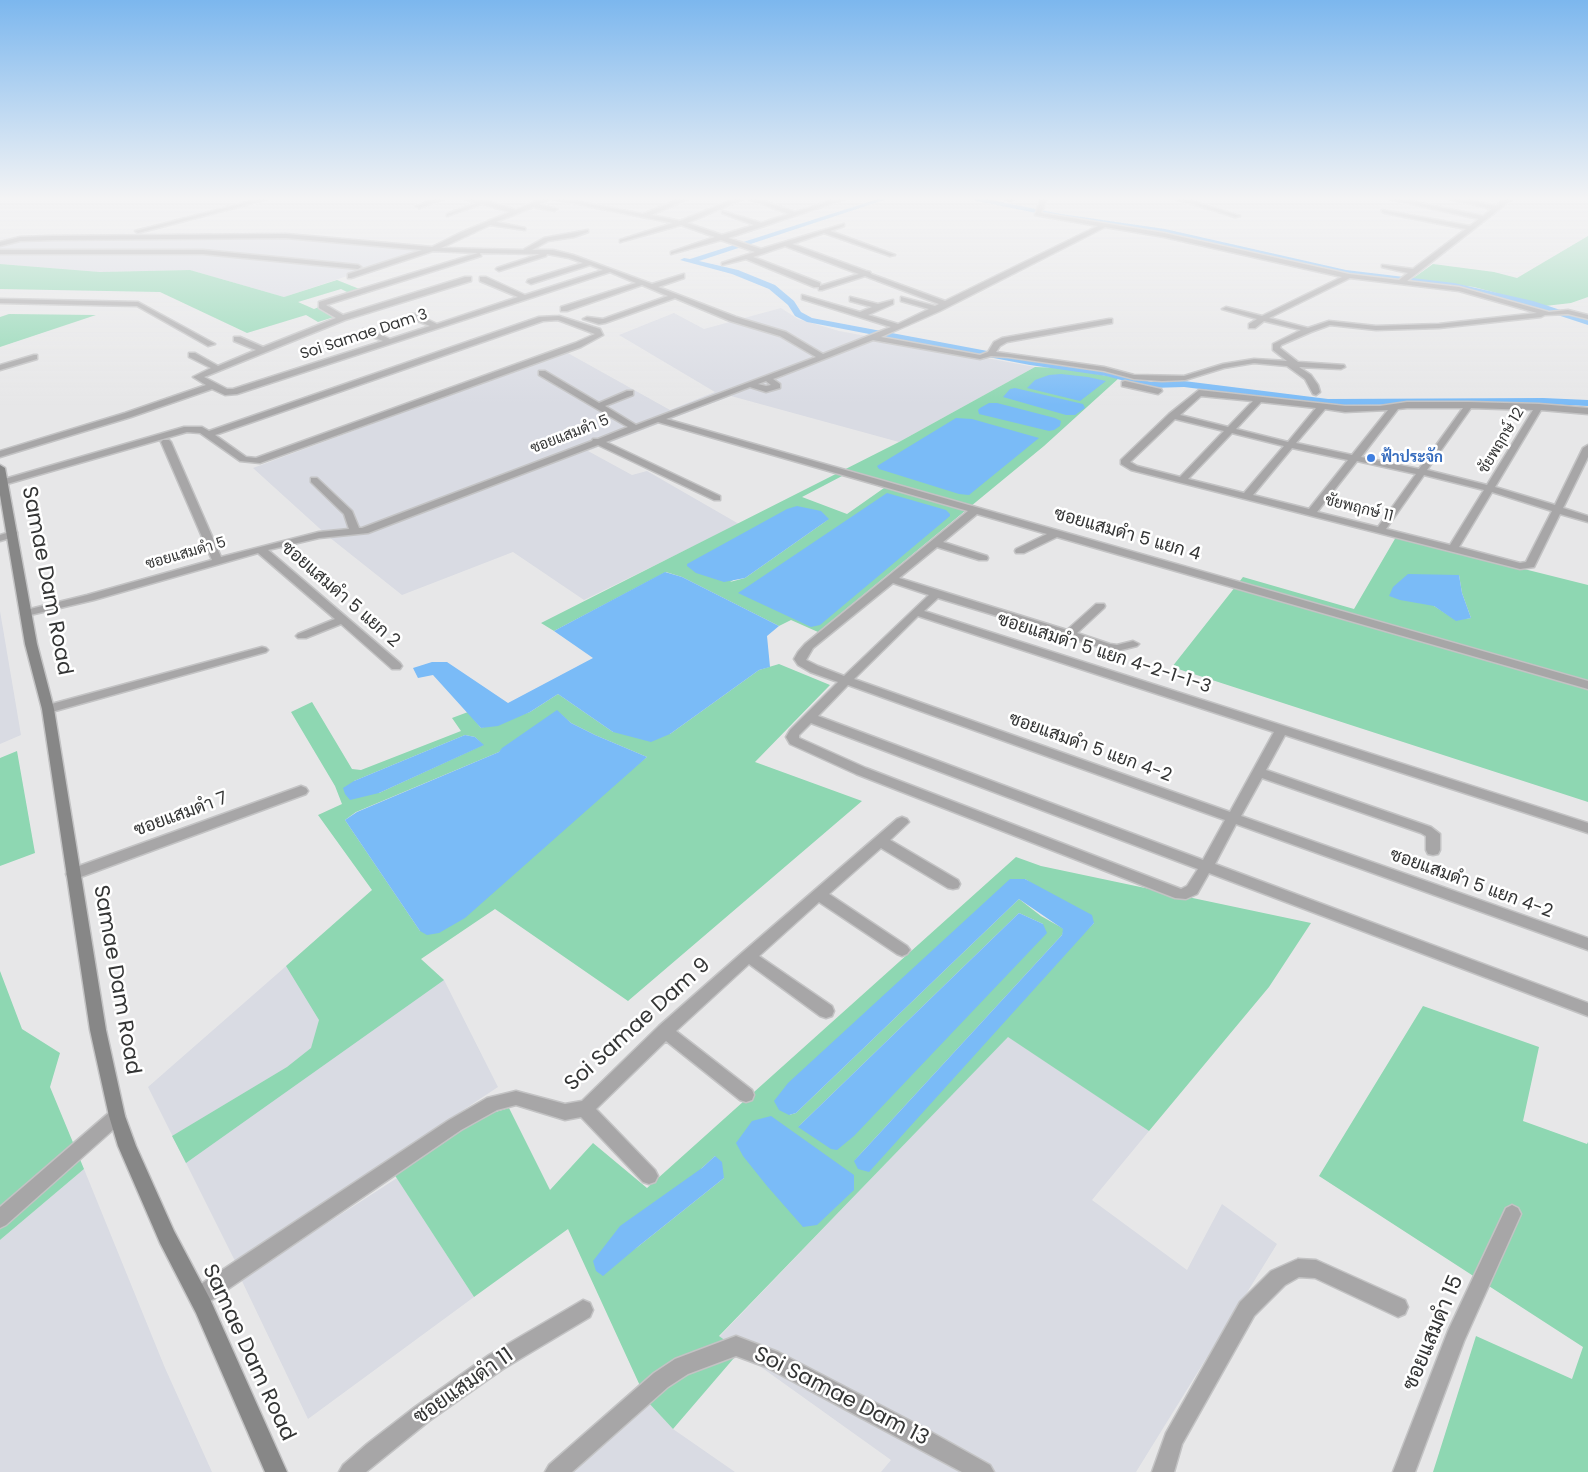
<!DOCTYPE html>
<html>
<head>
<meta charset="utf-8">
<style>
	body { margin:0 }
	canvas { display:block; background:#e7e7e8 }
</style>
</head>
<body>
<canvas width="1588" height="1472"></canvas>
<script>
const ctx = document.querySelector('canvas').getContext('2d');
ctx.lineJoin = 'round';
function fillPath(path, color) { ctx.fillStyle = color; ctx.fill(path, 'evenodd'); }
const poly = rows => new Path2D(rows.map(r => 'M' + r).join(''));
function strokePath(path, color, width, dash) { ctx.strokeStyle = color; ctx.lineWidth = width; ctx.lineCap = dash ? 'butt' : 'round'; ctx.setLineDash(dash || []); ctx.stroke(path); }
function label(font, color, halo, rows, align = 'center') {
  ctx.font = font + ' Poppins,Sarabun,sans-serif'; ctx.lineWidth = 5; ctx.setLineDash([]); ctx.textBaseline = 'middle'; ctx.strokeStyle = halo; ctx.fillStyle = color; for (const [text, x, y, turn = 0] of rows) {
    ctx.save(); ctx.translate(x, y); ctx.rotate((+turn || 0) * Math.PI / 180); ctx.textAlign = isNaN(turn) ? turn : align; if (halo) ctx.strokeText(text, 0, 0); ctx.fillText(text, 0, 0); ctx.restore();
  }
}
fillPath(poly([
	[300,237,428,249,284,297,190,270,100,272,0,264,0,246,18,241,113,238],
	[781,308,798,319,839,331,1035,367,899,442,731,396,588,451,632,475,647,471,739,524,584,600,513,552,402,595,329,537,253,468,566,352,670,410,715,392,619,335,674,313,704,329],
	[0,611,21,735,0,744],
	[373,890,420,959,444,980,498,1087,235,1261,148,1087],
	[1008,1036,1149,1131,1092,1200,1187,1270,1222,1204,1277,1244,1136,1472,881,1472,891,1460,719,1337],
	[84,1169,165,1368,212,1472,0,1472,0,1240],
	[397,1178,474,1297,308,1419,241,1279],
	[647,1401,673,1429,735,1472,546,1472]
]), '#d9dbe3');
fillPath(poly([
	[1588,236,1588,297,1571,303,1545,306,1474,287,1412,279,1433,264,1494,272,1517,278],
	[0,264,100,272,190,270,284,297,337,280,362,290,349,293,341,289,298,302,314,309,319,307,334,317,318,322,306,315,247,333,160,292,0,289],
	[9,314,96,315,0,347,0,317],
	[1035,367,1061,368,1119,378,1044,446,818,632,791,620,779,626,682,577,666,572,554,631,541,623,899,442],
	[844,475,884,488,847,514,802,497],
	[829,519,745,578,730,582],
	[1396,537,1588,585,1588,802,1172,667,1243,577,1354,609],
	[1459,575,1462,593,1471,618,1456,620,1434,606,1434,576],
	[779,664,830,685,755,762,862,801,628,1001,495,909,421,959,444,980,186,1163,172,1136,287,1067,311,1048,319,1020,286,966,372,890,318,815,342,804,335,786,291,712,312,702,352,769,361,770,461,731,452,718,468,712,481,728,530,712,558,694,613,732,670,734,759,670],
	[557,711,571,723,595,735,647,757,420,931,345,820,356,812,499,752],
	[465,735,475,737,483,745,379,793,354,781],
	[17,751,35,853,0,866,0,758],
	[1016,857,1041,866,1311,923,1269,987,1149,1131,1008,1037,719,1336,740,1351,673,1429,647,1401,568,1229,474,1297,394,1174,482,1116,509,1108,550,1190,593,1143,647,1188],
	[1025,879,1094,923,854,1161,1062,935,1064,929,1041,916,1019,899,796,1113,789,1115],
	[1019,913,1043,924,798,1127],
	[715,1156,724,1178,635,1249,702,1168],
	[0,971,22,1029,60,1053,50,1087,84,1169,0,1240],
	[1423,1006,1539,1047,1523,1121,1587,1144,1588,1142,1588,1472,1433,1472,1476,1336,1572,1379,1583,1347,1319,1176]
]), '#8ed7b2');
fillPath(poly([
	[1061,374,1088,377,1106,381,1080,401,1027,388,1035,380,1049,375],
	[1015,388,1083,404,1085,408,1075,415,1066,415,1003,397,1010,389],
	[989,403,997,403,1055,418,1061,421,1060,426,1054,430,1049,431,979,414,978,410,980,408],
	[956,418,972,419,1039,438,969,495,959,494,879,469,877,466],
	[887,493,946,510,950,514,950,516,820,625,811,627,738,593],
	[797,506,821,511,829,519,745,578,724,582,696,573,687,566,687,564,787,509],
	[665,572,682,577,779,626,767,636,770,667,759,670,670,734,651,742,613,732,558,694,530,712,498,726,481,728,433,675,418,678,413,668,432,662,447,662,508,703,593,658,554,631],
	[1408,574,1459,575,1462,593,1471,618,1456,621,1434,606,1400,600,1389,596,1393,587],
	[557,710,571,723,595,735,647,757,465,918,439,933,427,935,420,931,345,820,357,812,499,752,502,748],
	[465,735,475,737,484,745,379,793,350,800,345,794,343,788,354,781],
	[1010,879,1025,879,1092,915,1094,923,869,1172,858,1169,854,1161,1062,935,1063,929,1019,899,796,1113,789,1115,779,1110,774,1101,788,1083],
	[1019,913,1043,924,1047,933,854,1136,837,1150,831,1149,798,1127],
	[771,1116,854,1175,854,1190,817,1225,803,1227,767,1186,743,1156,736,1143,752,1121],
	[715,1156,722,1162,724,1178,635,1249,603,1276,596,1271,593,1261,620,1226,702,1168]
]), '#7abbf7');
fillPath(poly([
	[878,199,887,199,699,261,738,270,775,285,794,301,801,312,812,318,1030,359,1107,370,1151,382,1184,381,1328,399,1543,398,1588,400,1588,406,1543,404,1328,405,1184,387,1151,388,1106,376,1030,365,807,322,795,316,788,305,769,289,732,274,680,260,684,258,690,259,878,199],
	[974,199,986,199,1061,214,1165,229,1346,270,1454,283,1533,301,1588,319,1588,325,1527,305,1454,287,1346,274,1165,233,1061,218,977,201,974,199]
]), '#7abbf7');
const street = poly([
	[260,199,269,199,138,233,135,231,260,199],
	[436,199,444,199,419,208,416,206,436,199],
	[466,199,483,200,516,210,542,199,550,199,539,204,557,209,554,211,533,207,496,222,525,228,525,230,490,225,441,248,523,250,544,238,588,230,588,232,574,237,548,241,532,250,553,250,573,255,652,284,684,274,684,278,658,287,736,317,786,332,823,354,891,327,802,299,802,295,860,312,872,307,850,301,850,297,878,304,893,300,893,304,868,315,898,324,929,309,901,301,901,297,935,306,939,304,865,276,822,290,819,290,819,287,814,287,746,259,722,265,722,263,755,252,721,240,671,254,671,252,715,237,681,225,620,242,620,240,673,223,552,199,563,199,643,214,680,199,688,199,651,215,680,221,735,199,743,199,687,223,722,235,754,225,722,213,722,211,761,223,789,214,749,199,757,199,795,212,837,199,845,199,728,238,761,249,844,224,844,226,830,231,895,255,890,256,824,233,792,244,866,271,870,272,871,274,945,301,1098,226,1035,215,1041,199,1047,199,1041,213,1164,233,1349,274,1399,280,1408,273,1382,267,1382,265,1413,269,1466,229,1384,213,1382,212,1382,210,1470,226,1479,219,1389,199,1400,199,1483,216,1492,209,1449,199,1460,199,1496,206,1505,199,1512,199,1407,281,1459,287,1549,312,1568,310,1588,315,1588,319,1568,314,1545,315,1541,317,1439,328,1376,330,1330,325,1311,332,1281,345,1280,348,1298,362,1344,365,1345,367,1341,369,1299,367,1311,375,1318,385,1320,392,1316,395,1313,394,1305,379,1287,366,1254,363,1224,368,1185,380,1162,381,1134,379,1104,371,1008,357,991,356,980,359,873,340,773,379,780,384,780,388,766,392,750,387,666,419,1588,681,1588,689,1057,537,1024,553,1016,553,1015,551,1016,549,1047,534,977,514,943,542,987,556,988,558,987,560,979,560,937,547,899,578,1067,630,1096,604,1104,604,1105,606,1104,608,1077,633,1110,644,1117,645,1133,641,1139,644,1137,646,1117,651,1109,650,938,598,924,611,1588,823,1588,833,1285,735,1266,770,1431,827,1440,834,1440,850,1438,854,1433,855,1428,854,1426,850,1426,836,1421,833,1262,778,1241,816,1588,938,1588,950,1236,824,1215,864,1588,1003,1588,1016,1209,873,1197,894,1186,899,1175,898,856,774,790,744,786,737,790,730,838,682,810,672,798,665,794,659,798,652,805,644,968,511,658,422,606,442,720,496,720,500,714,500,598,445,368,533,319,538,268,550,400,663,402,666,400,669,392,669,341,624,306,638,298,638,296,636,298,634,335,619,258,553,94,600,26,616,22,615,20,613,22,611,87,595,212,560,161,442,163,440,169,440,171,442,221,557,319,532,349,529,344,514,311,482,311,478,317,478,352,511,359,528,362,528,592,441,593,439,598,439,628,427,539,375,539,371,545,371,599,403,627,391,633,391,633,395,605,406,636,425,816,357,780,336,730,321,675,298,605,323,599,324,583,319,587,317,603,319,668,296,642,285,567,311,561,311,561,307,636,283,610,272,237,394,225,395,212,389,131,417,0,457,0,451,125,413,206,385,193,377,211,368,189,357,189,353,195,353,218,366,256,350,234,341,234,337,240,337,263,347,336,318,319,308,319,302,478,253,433,251,351,278,348,278,348,274,422,250,286,238,52,240,20,241,0,246,0,242,20,237,52,236,286,234,432,247,460,233,510,212,482,204,447,216,447,214,476,203,466,199],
	[1105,227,1164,237,1342,277,1262,316,1226,307,1222,309,1257,319,1249,324,1249,328,1255,328,1264,321,1301,330,1273,344,1273,350,1287,361,1254,359,1223,364,1184,376,1134,375,1104,367,996,352,1000,346,1007,342,1112,323,1112,319,1109,319,1002,338,994,342,988,352,980,355,881,337,940,311,1105,227],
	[785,246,859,274,820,286,820,283,753,257,785,246],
	[480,253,540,254,497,268,496,269,499,271,546,256,547,254,569,258,583,263,528,280,527,282,531,284,590,265,603,270,525,295,486,277,480,277,480,281,518,297,437,324,416,314,410,314,410,318,430,326,390,339,369,329,363,329,363,333,383,341,233,389,227,389,204,377,345,320,471,281,471,277,465,277,343,315,326,305,481,256,480,253],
	[1350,278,1459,291,1537,313,1439,324,1376,326,1329,321,1308,328,1269,318,1350,278],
	[766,381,771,385,766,386,758,384,766,381],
	[893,583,929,595,844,676,818,666,806,660,813,648,893,583],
	[918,616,1274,732,1230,812,854,679,918,616],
	[848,685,1225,820,1203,860,818,716,848,685],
	[811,723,1198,869,1187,886,1181,889,866,768,799,738,799,735,811,723],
	[1006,199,1014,199,1011,201,1006,199],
	[1176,199,1185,199,1240,216,1235,217,1176,199],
	[0,250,203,250,358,265,361,267,358,269,203,254,0,254,0,250],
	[0,299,138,302,215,344,208,346,137,306,0,303,0,299],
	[559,316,600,329,603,335,581,347,260,463,240,461,200,433,187,432,7,484,0,483,1,480,184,427,202,427,209,431,539,317,559,316],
	[558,320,595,334,575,343,256,458,246,457,215,435,543,321,558,320],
	[34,355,37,355,37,359,0,370,0,365,34,355],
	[1125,381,1161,389,1162,391,1158,394,1122,386,1122,382,1125,381],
	[1199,390,1345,406,1380,406,1407,402,1469,402,1539,404,1588,408,1588,414,1541,410,1495,487,1555,505,1583,448,1588,445,1588,457,1563,508,1588,516,1588,522,1560,514,1534,567,1520,569,1131,470,1121,464,1121,460,1169,414,1199,390],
	[1201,396,1253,401,1228,427,1180,415,1201,396],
	[1261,402,1316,408,1288,442,1236,429,1261,402],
	[1407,408,1463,408,1419,469,1361,457,1398,409,1407,408],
	[1471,408,1533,410,1487,485,1427,470,1471,408],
	[1325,409,1345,412,1388,410,1352,455,1296,443,1325,409],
	[1175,419,1224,431,1180,477,1137,466,1130,462,1175,419],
	[1232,433,1284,446,1244,493,1188,479,1232,433],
	[1292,448,1348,460,1309,509,1253,495,1292,448],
	[1357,461,1416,474,1378,527,1317,512,1357,461],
	[1424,475,1484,490,1450,545,1386,529,1424,475],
	[1492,492,1552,511,1526,562,1520,563,1459,547,1492,492],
	[13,531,17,532,17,536,0,541,0,535,13,531],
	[262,647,266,648,268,650,266,652,48,713,42,709,44,706,262,647],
	[301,786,306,788,308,791,306,794,78,878,73,879,68,878,66,874,68,870,301,786],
	[902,817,907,819,909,822,890,840,958,880,960,884,958,888,953,889,948,888,881,848,829,894,907,946,910,950,907,954,902,956,897,954,819,902,759,956,832,1006,834,1011,832,1016,826,1018,820,1016,749,964,676,1031,752,1090,754,1095,752,1100,746,1102,740,1100,666,1041,596,1109,655,1170,658,1176,655,1182,649,1184,643,1182,581,1117,565,1120,516,1105,497,1110,461,1130,206,1304,199,1307,192,1304,189,1297,192,1290,449,1120,487,1098,516,1091,565,1104,582,1101,659,1026,743,952,897,819,902,817],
	[117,1108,123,1111,125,1116,123,1121,6,1225,0,1228,0,1207,111,1111,117,1108],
	[1512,1205,1518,1208,1521,1214,1464,1341,1415,1472,1393,1472,1448,1331,1506,1208,1512,1205],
	[1298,1259,1316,1260,1405,1300,1408,1307,1405,1314,1398,1317,1315,1278,1299,1277,1285,1285,1254,1316,1182,1444,1174,1472,1152,1472,1166,1433,1240,1302,1271,1271,1298,1259],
	[583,1300,590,1303,593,1310,590,1317,503,1369,429,1421,366,1472,339,1472,343,1465,367,1444,415,1407,489,1355,583,1300],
	[736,1336,778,1352,922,1427,990,1465,994,1472,962,1472,766,1367,736,1356,688,1374,668,1387,572,1472,545,1472,549,1465,654,1373,675,1359,736,1336]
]);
const secondary = poly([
	[0,465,5,468,37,644,54,709,106,1030,125,1116,136,1146,174,1231,210,1299,287,1472,265,1472,196,1313,160,1243,118,1146,109,1116,90,1030,42,709,25,644,0,495,0,465]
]);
strokePath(street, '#c3c3c4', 3);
strokePath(secondary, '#c3c3c4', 3);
fillPath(street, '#a7a6a7');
fillPath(secondary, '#878787');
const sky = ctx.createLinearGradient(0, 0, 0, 405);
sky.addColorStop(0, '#7cb7ee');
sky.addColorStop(0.49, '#f4f4f5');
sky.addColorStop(1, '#f4f4f500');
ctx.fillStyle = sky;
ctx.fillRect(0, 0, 1588, 405);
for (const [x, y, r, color] of [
	[1371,458,5,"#3f7fe0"]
]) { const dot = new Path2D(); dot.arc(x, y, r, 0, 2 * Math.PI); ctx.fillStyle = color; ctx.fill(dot); strokePath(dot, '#fff', 2); }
label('15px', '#343535', '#fff', [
	["Soi Samae Dam 3",364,335,-18],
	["ซอยแสมดำ 5",570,435,-21],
	["ชัยพฤกษ์ 12",1502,441,-59],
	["ชัยพฤกษ์ 11",1359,509,14],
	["ซอยแสมดำ 5",186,554,-16]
]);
label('bold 15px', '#366cbe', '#fff', [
	["ฟ้าประจัก",1381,458]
], 'left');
label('18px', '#343535', '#fff', [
	["ซอยแสมดำ 5 แยก 4",1127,535,16],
	["ซอยแสมดำ 5 แยก 2",340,595,41],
	["ซอยแสมดำ 5 แยก 4-2-1-1-3",1104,654,18],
	["ซอยแสมดำ 5 แยก 4-2",1090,748,20],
	["ซอยแสมดำ 7",181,815,-20],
	["ซอยแสมดำ 5 แยก 4-2",1471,884,20]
]);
label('21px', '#343535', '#fff', [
	["Samae Dam Road",46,581,79],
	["Samae Dam Road",116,980,80],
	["Soi Samae Dam 9",638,1025,-42],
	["ซอยแสมดำ 15",1434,1333,-67],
	["Samae Dam Road",248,1353,65],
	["ซอยแสมดำ 11",464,1387,-35],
	["Soi Samae Dam 13",841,1397,27]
]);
</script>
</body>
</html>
